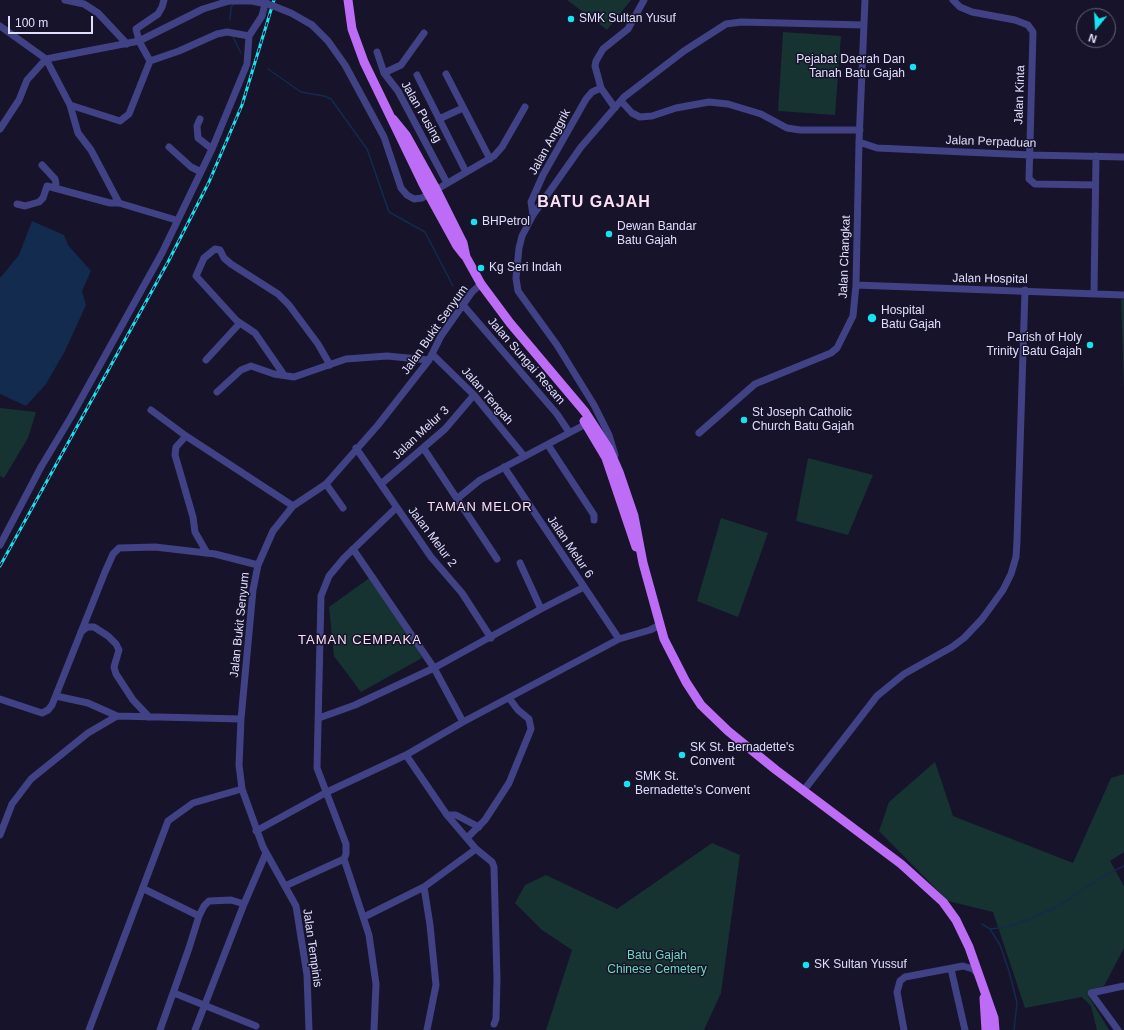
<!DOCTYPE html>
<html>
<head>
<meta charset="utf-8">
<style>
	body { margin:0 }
	#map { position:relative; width:1124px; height:1030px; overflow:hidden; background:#16132a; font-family:Arial,sans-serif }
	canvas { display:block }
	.north { position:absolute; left:1076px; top:8px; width:40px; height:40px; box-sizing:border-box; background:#16132a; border:1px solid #67647e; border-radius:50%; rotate:198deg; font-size:11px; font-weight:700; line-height:16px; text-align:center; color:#e0defd }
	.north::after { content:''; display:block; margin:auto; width:14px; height:18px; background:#17e2f0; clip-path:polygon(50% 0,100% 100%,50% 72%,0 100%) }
	.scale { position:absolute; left:8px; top:16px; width:85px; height:18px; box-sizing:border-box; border:2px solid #e0defd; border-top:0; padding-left:5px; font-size:12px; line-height:14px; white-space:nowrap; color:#e0defd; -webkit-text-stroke:3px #16132a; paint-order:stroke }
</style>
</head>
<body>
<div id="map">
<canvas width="1124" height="1030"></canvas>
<div class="north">N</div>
<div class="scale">100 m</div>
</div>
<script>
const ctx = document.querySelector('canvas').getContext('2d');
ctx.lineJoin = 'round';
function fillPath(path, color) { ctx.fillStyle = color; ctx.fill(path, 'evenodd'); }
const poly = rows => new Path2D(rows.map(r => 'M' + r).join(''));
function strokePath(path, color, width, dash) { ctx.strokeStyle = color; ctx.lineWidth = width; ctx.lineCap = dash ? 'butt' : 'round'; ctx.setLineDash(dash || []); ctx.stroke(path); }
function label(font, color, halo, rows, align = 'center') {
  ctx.font = font + ' Arial,sans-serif'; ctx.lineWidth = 3; ctx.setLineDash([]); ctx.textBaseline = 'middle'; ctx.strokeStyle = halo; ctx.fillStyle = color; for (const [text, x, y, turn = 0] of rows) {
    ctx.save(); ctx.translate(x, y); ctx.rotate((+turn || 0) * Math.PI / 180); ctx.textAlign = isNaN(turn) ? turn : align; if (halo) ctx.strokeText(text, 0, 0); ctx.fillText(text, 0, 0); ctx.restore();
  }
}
fillPath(poly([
	[567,0,631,0,607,30],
	[783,32,841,36,835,115,778,111],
	[1124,299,1124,389,1121,300],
	[0,408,36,412,28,438,4,478,0,476],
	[808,458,873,475,848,535,796,521],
	[721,518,768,533,738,617,697,601],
	[375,574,422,658,361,692,334,656,329,607],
	[935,762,953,816,1073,863,1111,778,1124,774,1124,852,1110,861,1124,886,1124,948,1104,986,1086,992,1109,1030,1097,1030,1091,1006,1082,997,1025,1008,993,912,948,901,879,831,889,802],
	[712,843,740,855,721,993,704,1030,546,1030,572,950,542,930,515,903,525,885,546,875,617,909]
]), '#163331');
fillPath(poly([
	[32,221,64,235,68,245,91,271,82,291,86,305,65,351,46,384,26,406,0,394,0,278,19,255]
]), '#132b4e');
strokePath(poly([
	[230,20,231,7,234,4],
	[233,37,241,53],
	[268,69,301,92,324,96,331,99,367,149,389,212,425,232,453,286],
	[982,924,990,929,1007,927,1030,919,1060,905,1100,878,1124,866],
	[990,929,1000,945,1009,971,1017,1003,1014,1030]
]), '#132b4e', 1.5);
strokePath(poly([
	[65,0,84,4,98,13,127,44],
	[953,0,960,7,972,12,1015,20,1028,25,1033,32,1029,179,1035,184,1095,185],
	[312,25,328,41,345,65,384,137,401,188,407,195,414,199,422,198,494,156,502,147,525,107],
	[0,26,46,59,70,105,78,133,91,150,119,203],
	[249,36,262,16,266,0],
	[377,52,384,73,398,91,447,183],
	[384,73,401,65,424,33],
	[446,74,490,159],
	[417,75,466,172],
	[621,101,632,113,640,117,652,116,676,108,709,102,728,104,761,114,787,128,800,130,860,130],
	[70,105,120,121,129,114,150,61],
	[615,108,601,88,595,66,596,61,603,49,628,29,644,0],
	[200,119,197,126,198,138,212,149],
	[439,119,463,108],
	[0,129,19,100,27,80,46,59,139,41,203,9,229,1],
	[859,142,877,148,1030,155,1124,157],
	[169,147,191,167,201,172],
	[42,165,55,179,56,184,55,188],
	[17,204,25,206,39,202,43,198,47,186,110,203,119,203,176,220],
	[533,215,531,202,543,175,586,99,592,92,601,88],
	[856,285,1124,295],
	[1094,293,1096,156],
	[463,305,557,414,569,432],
	[432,354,474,395,524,456],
	[206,360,240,323],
	[284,375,255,333,237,321,196,276,204,258,215,249,220,250,224,258,231,264,278,294,289,305,318,344,330,365],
	[217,392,241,370,251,366,274,374,294,377,346,359,387,356,429,360],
	[151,410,186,436,293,506],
	[699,433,755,384,831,353,837,348,853,316,856,285,859,142,865,0],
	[186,436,176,447,175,455,193,517,195,532,207,553],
	[548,445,594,515,594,520],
	[356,448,431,557,462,593,491,638],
	[424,449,497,559],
	[615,455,609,435,594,405,557,345,518,291,516,278,519,248,522,236,533,215,581,147,624,97,684,51,726,24,741,22,864,25],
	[504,467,619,639],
	[326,484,343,508],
	[381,484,445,429,474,395],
	[458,498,480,480,586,424],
	[0,545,41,467,71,417,162,253,212,149,247,64,249,36,227,32,217,34,179,51,150,61,139,41,136,29,158,14,162,7,164,0],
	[353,549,434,668,463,722],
	[520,563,541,609],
	[81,632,87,627,94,627,108,636,116,644,119,650,114,667,116,674,133,700,149,717],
	[56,696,88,703,117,716],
	[0,699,42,713,48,710,52,705,105,572,113,554,119,548,155,547,215,554,258,565],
	[319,718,355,705,434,668,541,609,584,587],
	[804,790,877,696,904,674,952,647,964,638,982,619,1003,590,1011,574,1016,557,1017,541,1025,290],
	[447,815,456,815,479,827],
	[256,831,327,792,406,755,463,722,619,639,650,630,660,625],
	[0,835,12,804,31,779,88,733,117,716,241,719],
	[467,838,485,820,509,783,531,729,529,719,518,710,509,698],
	[476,849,492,862,494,867,497,979,496,1019,494,1024],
	[285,886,344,859],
	[424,887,430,925,436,985,427,1030],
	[144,889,199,916,189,948,160,1030],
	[199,916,204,906,209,901,231,900,244,904,266,853],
	[364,917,424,887,476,849,447,815,406,755],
	[951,969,965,1030],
	[174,993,256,1026],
	[89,1030,168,821,193,803,242,789],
	[195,1030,244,904],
	[309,1030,307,975,296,906,263,847,242,789,239,765,241,719,253,590,258,565,273,531,293,506,326,484,378,425,429,360,441,336,472,292,481,284],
	[374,1030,376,984,369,935,344,859,346,854,346,844,317,768,321,596,329,576,344,558,396,508],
	[904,1030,897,992,900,981,905,977,963,966,973,969,978,974],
	[1118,1030,1091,993,1124,986]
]), '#414185', 7);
strokePath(poly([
	[348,0,352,29,364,62,423,184,457,246,464,255],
	[393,119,406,135,436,189,463,243,466,257,481,284,510,323,585,412,609,449,619,472,634,516,643,563,664,639,686,682,701,705,728,731,776,770,901,864,943,902,956,920,969,947,994,1018,995,1030],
	[584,421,606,458,636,547],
	[984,998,986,1030]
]), '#bd6cf5', 9);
const rail = poly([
	[0,566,168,262,209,182,242,105,274,0]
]);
strokePath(rail, '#17e2f0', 3);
strokePath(rail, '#16132a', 1.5, [4.5]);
strokePath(poly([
	[229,1,252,1,271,5,291,13,312,25]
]), '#414185', 7);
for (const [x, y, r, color] of [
	[571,19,4,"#17e2f0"],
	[913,67,4,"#17e2f0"],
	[474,222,4,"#17e2f0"],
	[609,234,4,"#17e2f0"],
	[481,268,4,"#17e2f0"],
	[872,318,5,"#17e2f0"],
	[1090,345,4,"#17e2f0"],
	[744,420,4,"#17e2f0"],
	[682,755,4,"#17e2f0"],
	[627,784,4,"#17e2f0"],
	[806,965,4,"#17e2f0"]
]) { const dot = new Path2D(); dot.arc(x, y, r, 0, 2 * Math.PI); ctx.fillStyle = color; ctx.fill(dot); strokePath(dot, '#16132a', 1.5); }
label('12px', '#e0defd', '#16132a', [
	["SMK Sultan Yusuf",579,19],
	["Pejabat Daerah Dan",905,60,"right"],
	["Tanah Batu Gajah",905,74,"right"],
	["BHPetrol",482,222],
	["Dewan Bandar",617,227],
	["Batu Gajah",617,241],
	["Kg Seri Indah",489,268],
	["Hospital",881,311],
	["Batu Gajah",881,325],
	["Parish of Holy",1082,338,"right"],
	["Trinity Batu Gajah",1082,352,"right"],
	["St Joseph Catholic",752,413],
	["Church Batu Gajah",752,427],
	["SK St. Bernadette's",690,748],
	["Convent",690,762],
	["SMK St.",635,777],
	["Bernadette's Convent",635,791],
	["SK Sultan Yussuf",814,965]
], 'left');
label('12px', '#e0defd', '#16132a', [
	["Jalan Kinta",1020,95,-88],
	["Jalan Pusing",421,112,60],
	["Jalan Anggrik",550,142,-61],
	["Jalan Perpaduan",991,142,2],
	["Jalan Changkat",845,257,-88],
	["Jalan Hospital",990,279,1],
	["Jalan Bukit Senyum",435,330,-55],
	["Jalan Sungai Resam",526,361,49],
	["Jalan Tengah",487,396,49],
	["Jalan Melur 3",421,433,-43],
	["Jalan Melur 2",432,537,53],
	["Jalan Melur 6",570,547,56],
	["Jalan Bukit Senyum",240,625,-84],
	["Jalan Tempinis",312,948,82]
]);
label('12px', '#6ddabb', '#16132a', [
	["Batu Gajah",657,956],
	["Chinese Cemetery",657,970]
]);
ctx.letterSpacing = '1px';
label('13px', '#fde0f3', '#16132a', [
	["TAMAN MELOR",480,507],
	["TAMAN CEMPAKA",360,640]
]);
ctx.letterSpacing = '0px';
ctx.letterSpacing = '1px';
label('bold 16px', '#fde0f3', '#16132a', [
	["BATU GAJAH",594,203]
]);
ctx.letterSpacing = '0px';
</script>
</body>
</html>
